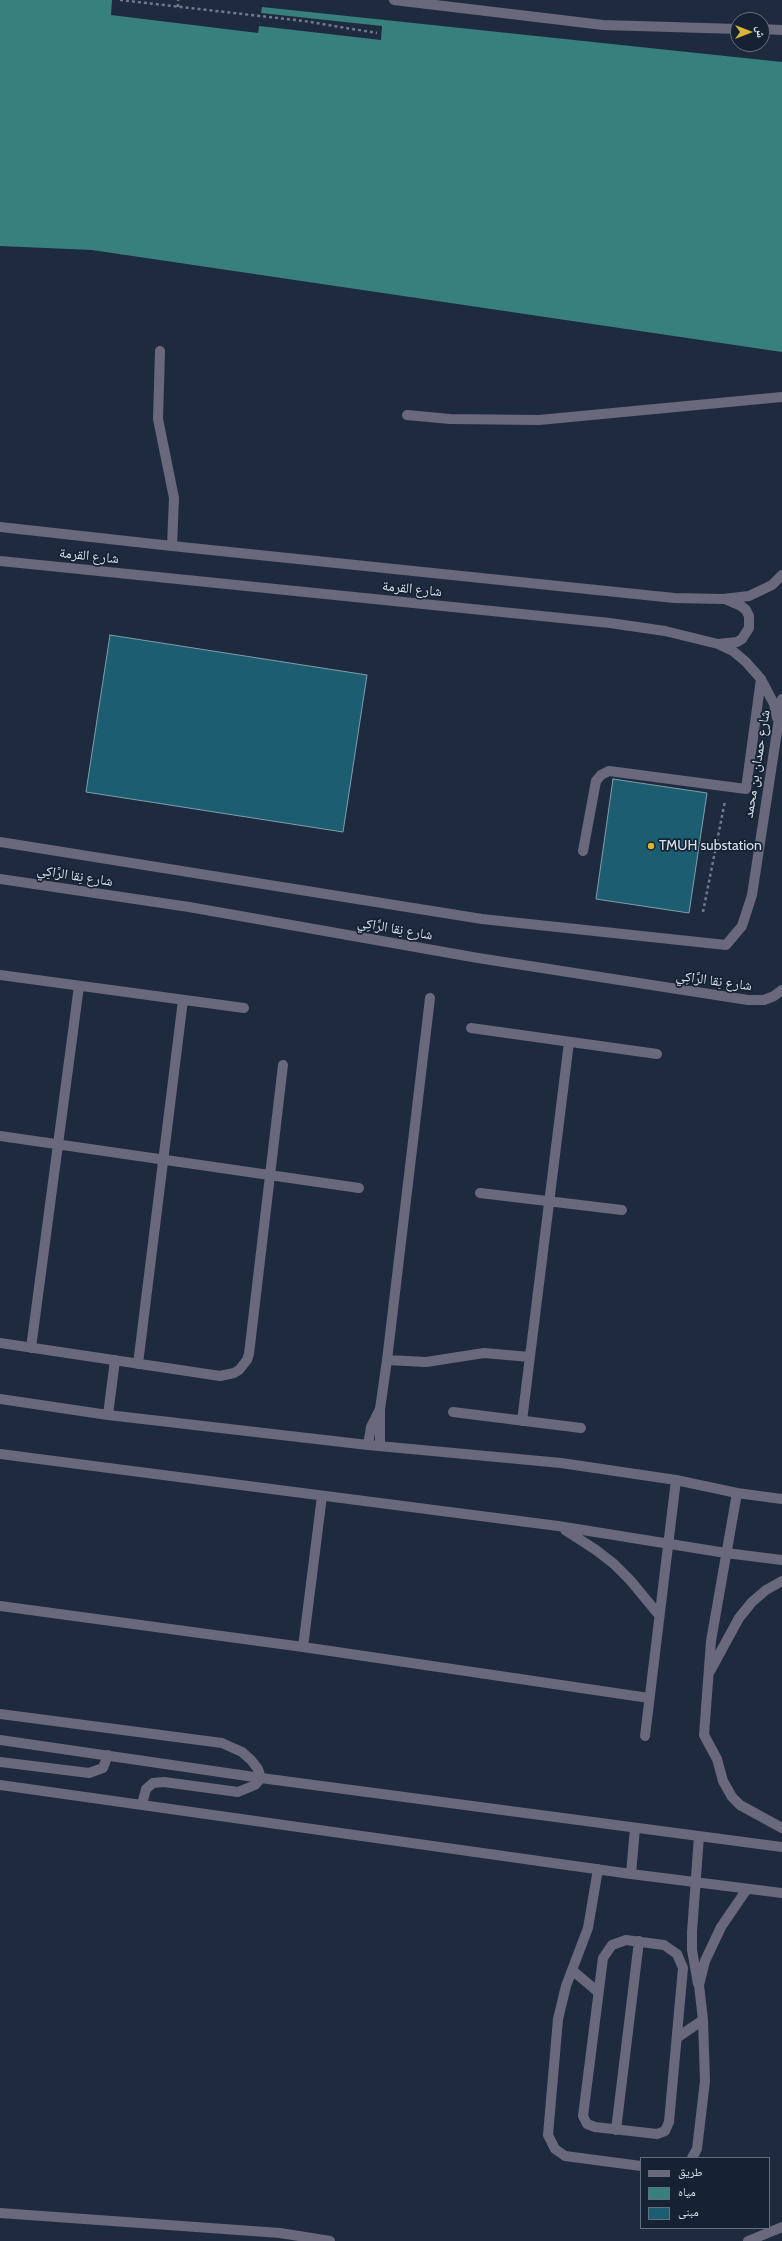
<!DOCTYPE html>
<html>
<head>
<meta charset="utf-8">
<style>
	body { margin:0 }
	#map { position:relative; width:782px; height:2241px; overflow:hidden; background:#1e2b3e; font-family:Cabin,"Noto Naskh Arabic",sans-serif }
	canvas { display:block }
	.legend { position:absolute; left:640px; top:2157px; width:130px; height:72px; box-sizing:border-box; background:#152233; border:1px solid #646f7e; margin:0; padding:5px 7px; list-style:none; font-size:12px; color:#dae3ef }
	.legend li { display:flex; align-items:center; gap:8px; height:20px }
	.legend b { width:20px; border:1px solid #646f7e }
	.north { position:absolute; left:730px; top:12px; width:40px; height:40px; box-sizing:border-box; background:#152233; border:1px solid #646f7e; border-radius:50%; rotate:90deg; font-size:11px; font-weight:700; line-height:16px; text-align:center; color:#dae3ef }
	.north::after { content:''; display:block; margin:auto; width:14px; height:18px; background:#d7b434; clip-path:polygon(50% 0,100% 100%,50% 72%,0 100%) }
</style>
</head>
<body>
<div id="map">
<canvas width="782" height="2241"></canvas>
<ul class="legend">
<li><b style="height:5px;background:#6a687d"></b>طريق</li>
<li><b style="height:11px;background:#38807d"></b>مياه</li>
<li><b style="height:11px;background:#1c5d72"></b>مبنى</li>
</ul>
<div class="north">ش</div>
</div>
<script>
const ctx = document.querySelector('canvas').getContext('2d');
ctx.lineJoin = 'round';
function fillPath(path, color) { ctx.fillStyle = color; ctx.fill(path, 'evenodd'); }
const poly = rows => new Path2D(rows.map(r => 'M' + r).join(''));
function strokePath(path, color, width, dash) { ctx.strokeStyle = color; ctx.lineWidth = width; ctx.lineCap = dash ? 'butt' : 'round'; ctx.setLineDash(dash || []); ctx.stroke(path); }
function label(font, color, halo, rows, align = 'center') {
  ctx.font = font + ' Cabin,"Noto Naskh Arabic",sans-serif'; ctx.lineWidth = 3.5; ctx.setLineDash([]); ctx.textBaseline = 'middle'; ctx.strokeStyle = halo; ctx.fillStyle = color; for (const [text, x, y, turn = 0] of rows) {
    ctx.save(); ctx.translate(x, y); ctx.rotate((+turn || 0) * Math.PI / 180); ctx.textAlign = isNaN(turn) ? turn : align; if (halo) ctx.strokeText(text, 0, 0); ctx.fillText(text, 0, 0); ctx.restore();
  }
}
fillPath(poly([
	[0,0,112,0,111,15,258,33,262,7,782,62,782,352,92,250,0,246]
]), '#38807d');
fillPath(poly([
	[261,13,382,26,381,40,259,26]
]), '#1e2b3e');
const building = poly([
	[110,635,367,675,343,832,86,792,110,635],
	[613,779,707,793,689,913,596,899,613,779]
]);
fillPath(building, '#1c5d72');
strokePath(building, '#809fab', 1);
strokePath(poly([
	[120,0,304,21,377,33],
	[178,7,178,0],
	[703,912,725,801]
]), '#6f7a8a', 2.5, [3, 3]);
strokePath(poly([
	[394,0,603,25,738,29],
	[762,29,782,30],
	[160,351,158,419,174,498,172,546],
	[407,415,450,419,539,420,782,397],
	[0,527,172,546,674,598,723,599,749,596,772,585,782,575],
	[0,561,610,623,665,631,718,644,733,651,746,662,761,679,774,704,777,718],
	[718,644,737,642,742,639,749,628,749,616,746,610,741,606,727,600],
	[0,842,482,919,726,945,742,926,752,895,782,699],
	[583,851,596,781,601,775,609,771,746,789,761,679],
	[0,879,189,907,478,958,748,1000,764,1000,774,996,782,990],
	[0,975,244,1008],
	[471,1028,657,1054],
	[0,1136,359,1188],
	[480,1193,622,1210],
	[0,1343,220,1376,234,1373,239,1370,247,1360,249,1354,283,1065],
	[31,1348,79,986],
	[387,1360,426,1362,484,1353,530,1357],
	[138,1364,183,1000],
	[0,1399,108,1415,368,1445,561,1463,676,1480,737,1493,782,1499],
	[453,1412,581,1428],
	[108,1415,115,1360],
	[522,1421,569,1042],
	[368,1445,371,1427,380,1409],
	[380,1446,380,1409,387,1360,430,998],
	[0,1454,558,1526,726,1553,782,1560],
	[737,1493,711,1641,704,1735,717,1759,723,1781,732,1797,740,1805,782,1828],
	[565,1530,596,1550,614,1564,630,1580,659,1615],
	[0,1606,303,1647,649,1698],
	[303,1647,322,1496],
	[709,1673,739,1618,752,1602,766,1590,782,1581],
	[0,1714,222,1743,242,1752,251,1760,258,1769,261,1778,255,1785,238,1792,164,1782,153,1783,146,1789,142,1804],
	[645,1736,676,1480],
	[0,1740,261,1778,782,1847],
	[0,1762,89,1773,103,1768,108,1755],
	[0,1785,631,1874,782,1893],
	[598,1869,588,1928,566,1986,558,2019,548,2135,555,2149,565,2156,641,2166],
	[631,1874,635,1828],
	[626,1940,664,1945,677,1954,683,1968,669,2122,665,2131,657,2134,595,2127,587,2124,583,2116,603,1958,612,1945,626,1940],
	[572,1970,598,1992],
	[698,1984,692,1950,692,1932,699,1836],
	[678,2037,703,2020],
	[616,2130,639,1941],
	[692,2158,697,2149,705,2081,703,2020,699,1985,705,1961,721,1927,747,1889],
	[0,2213,280,2233,330,2241],
	[748,2241,782,2227]
]), '#6a687d', 10);
for (const [x, y, r, color] of [
	[651,846,4,"#d7b434"]
]) { const dot = new Path2D(); dot.arc(x, y, r, 0, 2 * Math.PI); ctx.fillStyle = color; ctx.fill(dot); strokePath(dot, '#152233', 1.5); }
label('14px', '#dae3ef', '#152233', [
	["شارع القرمة",89,556,6],
	["شارع القرمة",412,589,6],
	["شارع حمدان بن محمد",757,764,-81],
	["شارع نِقا الرَّاكِي",75,876,9],
	["شارع نِقا الرَّاكِي",395,929,10],
	["شارع نِقا الرَّاكِي",714,981,8]
]);
label('14px', '#dae3ef', '#152233', [
	["TMUH substation",659,846]
], 'left');
</script>
</body>
</html>
